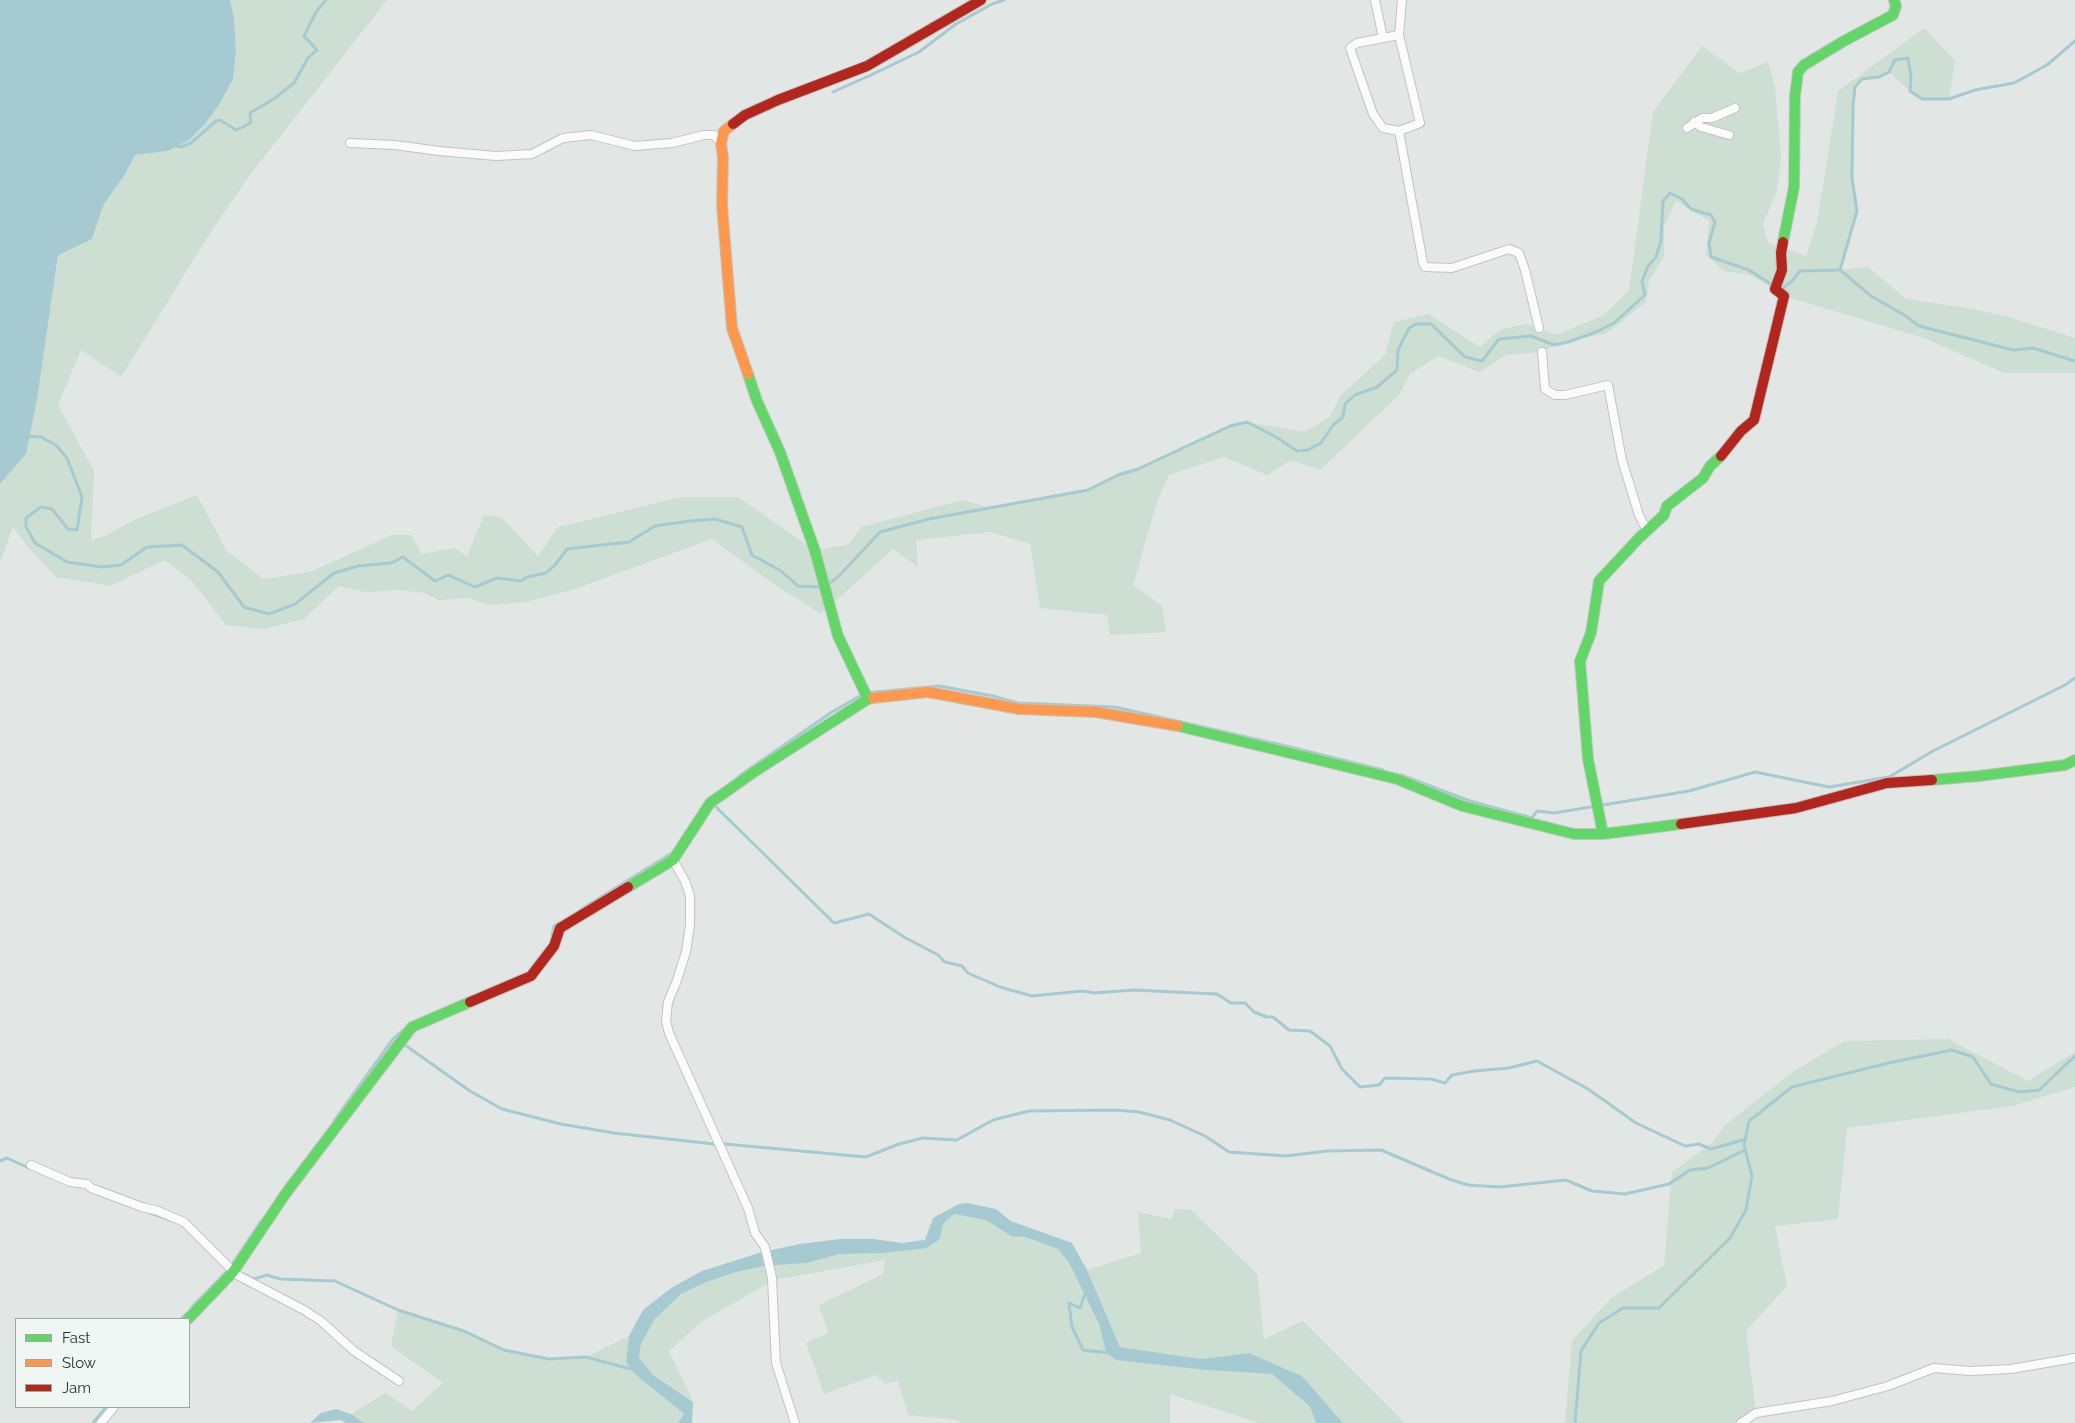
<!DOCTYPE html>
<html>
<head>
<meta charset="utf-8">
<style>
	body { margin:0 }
	#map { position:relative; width:2075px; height:1423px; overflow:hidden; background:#e2e7e5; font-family:Raleway,sans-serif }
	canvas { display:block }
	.legend { position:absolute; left:15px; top:1318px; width:175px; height:90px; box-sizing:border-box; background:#f0f6f3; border:1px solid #9eaaa6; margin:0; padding:6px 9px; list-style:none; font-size:15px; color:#223732 }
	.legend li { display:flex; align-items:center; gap:10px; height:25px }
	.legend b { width:25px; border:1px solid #9eaaa6 }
</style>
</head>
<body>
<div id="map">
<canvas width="2075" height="1423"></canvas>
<ul class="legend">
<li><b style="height:6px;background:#63d668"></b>Fast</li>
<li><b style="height:6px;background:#ff974d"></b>Slow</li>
<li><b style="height:6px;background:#b3261e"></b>Jam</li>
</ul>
</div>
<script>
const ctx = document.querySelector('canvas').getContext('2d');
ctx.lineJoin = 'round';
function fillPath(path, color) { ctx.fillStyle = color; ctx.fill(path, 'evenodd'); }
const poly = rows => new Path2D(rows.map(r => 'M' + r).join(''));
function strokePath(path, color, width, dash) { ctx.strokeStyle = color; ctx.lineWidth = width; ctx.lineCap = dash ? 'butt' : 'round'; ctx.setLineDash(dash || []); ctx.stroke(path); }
fillPath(poly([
	[230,0,387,0,250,175,212,230,121,377,81,350,58,405,94,471,91,540,105,536,134,520,197,495,226,550,263,579,310,572,392,535,411,535,422,554,454,548,467,556,484,515,501,517,538,556,558,527,682,497,738,497,816,551,849,544,861,527,963,500,990,508,1088,490,1118,475,1138,469,1230,426,1247,422,1304,432,1330,417,1340,396,1385,355,1394,322,1428,314,1480,347,1501,329,1527,324,1556,335,1604,315,1629,290,1653,112,1702,46,1740,73,1768,62,1775,87,1781,158,1777,191,1763,224,1768,243,1806,256,1817,223,1838,91,1924,28,1955,61,1949,99,1922,99,1910,91,1889,72,1879,77,1862,79,1855,87,1853,107,1851,149,1852,178,1857,211,1840,270,1868,267,1906,299,1968,308,2009,317,2075,338,2075,373,2004,373,1924,338,1784,296,1751,275,1723,271,1706,254,1709,221,1676,201,1664,226,1664,256,1649,281,1646,302,1607,333,1554,345,1542,352,1506,355,1479,372,1438,356,1410,374,1399,395,1320,470,1291,460,1267,475,1224,457,1169,475,1157,502,1133,585,1162,606,1166,632,1110,635,1107,615,1040,608,1030,544,990,532,916,540,918,567,893,549,821,614,771,582,712,539,572,590,526,602,490,605,468,598,439,600,424,593,400,590,366,592,339,586,304,619,263,629,226,625,191,580,165,560,110,586,56,577,28,547,13,527,0,562,0,484,26,453,37,400,58,255,92,239,104,204,124,176,135,155,168,151,189,140,204,125,219,105,233,79,236,51,234,18],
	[1948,1039,2028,1081,2075,1052,2075,1087,2012,1106,1847,1128,1838,1219,1775,1226,1787,1286,1746,1331,1756,1413,1741,1423,1565,1423,1572,1341,1610,1299,1664,1265,1672,1172,1713,1142,1725,1125,1794,1071,1845,1041],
	[1175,1209,1190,1209,1257,1274,1264,1339,1303,1321,1405,1423,1343,1423,1302,1376,1249,1353,1201,1359,1120,1347,1087,1270,1141,1253,1138,1212,1171,1219],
	[954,1214,986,1220,1011,1236,1026,1236,1058,1249,1069,1263,1099,1324,1106,1352,1207,1370,1272,1374,1310,1408,1316,1423,1259,1423,1170,1394,1170,1423,962,1423,956,1420,908,1415,898,1381,885,1384,876,1375,824,1394,806,1343,828,1333,819,1305,883,1274,885,1260,774,1280,701,1322,669,1351,693,1401,652,1374,639,1357,641,1344,654,1320,681,1294,704,1283,736,1272,764,1266,807,1263,840,1254,884,1253,940,1239,943,1224],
	[398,1310,464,1331,504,1350,549,1359,586,1357,629,1336,626,1361,630,1369,684,1415,678,1423,364,1423,351,1414,386,1393,412,1411,443,1383,391,1346]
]), '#ccdfd2');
fillPath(poly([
	[0,0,230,0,234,18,236,51,233,79,219,105,204,125,189,140,168,151,135,155,124,176,104,204,92,239,58,255,37,400,26,454,0,484],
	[967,1203,996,1209,1011,1221,1072,1243,1087,1270,1120,1347,1201,1359,1249,1353,1302,1376,1343,1423,1316,1423,1310,1407,1272,1374,1207,1370,1116,1360,1106,1352,1099,1324,1069,1263,1058,1249,1026,1237,1011,1236,986,1220,954,1214,943,1224,940,1239,927,1248,884,1253,840,1254,807,1263,764,1266,736,1272,704,1283,681,1294,654,1320,641,1344,639,1357,652,1374,693,1402,692,1423,678,1423,684,1414,642,1380,630,1369,626,1361,629,1336,643,1310,671,1288,702,1271,762,1252,800,1244,840,1239,873,1239,902,1243,925,1240,933,1218,959,1204],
	[336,1409,351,1414,364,1423,346,1423,341,1420,310,1423,321,1413]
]), '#a6cad1');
strokePath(poly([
	[833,92,871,75,919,52,956,24,992,4,1004,0],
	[174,145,181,147,191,143,216,121,220,120,236,130,245,126,251,122,250,113,275,98,294,83,308,58,317,50,304,36,316,12,326,0],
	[1840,270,1857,211,1852,178,1853,107,1855,87,1862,79,1879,77,1889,72,1895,60,1908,58,1911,77,1910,91,1922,99,1949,99,1975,90,2014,83,2047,65,2075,41],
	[1779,289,1781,290,1792,281,1800,271,1840,270,1871,296,1906,316,1919,326,2013,350,2033,348,2075,361],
	[26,436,41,437,56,445,67,458,82,497,77,530,68,529,52,509,41,507,26,518,26,527,35,543,67,562,102,567,121,565,147,547,182,545,218,572,244,607,269,614,295,604,334,573,358,566,391,563,403,557,435,581,448,575,475,587,497,578,521,581,527,577,546,573,555,565,567,549,629,542,655,526,690,521,715,519,742,527,752,555,781,571,798,586,822,587],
	[827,585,838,577,880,532,929,519,1088,490,1118,475,1138,469,1230,426,1247,422,1276,437,1297,451,1308,450,1321,443,1333,425,1343,417,1345,404,1355,395,1377,387,1397,370,1398,350,1409,328,1416,324,1431,324,1465,357,1482,361,1499,339,1531,336,1554,345,1568,342,1596,332,1614,323,1645,295,1642,282,1648,266,1656,257,1661,240,1663,201,1670,193,1682,199,1691,209,1711,215,1715,222,1709,243,1711,257,1749,270,1774,286],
	[1401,775,1470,801,1532,818,1537,811,1554,813,1689,791,1755,772,1829,787,1889,777,1933,751,2065,685,2075,678],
	[739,776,832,712,865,693,939,686,993,696,1018,703,1115,707,1286,746,1383,770],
	[715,806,834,923,869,914,904,937,938,955,945,962,962,966,968,973,1000,987,1032,996,1083,991,1094,993,1134,990,1217,994,1231,1003,1245,1003,1254,1012,1267,1017,1273,1017,1289,1030,1310,1031,1330,1046,1342,1069,1360,1087,1379,1085,1385,1078,1431,1079,1445,1083,1452,1075,1474,1071,1509,1068,1537,1061,1588,1089,1636,1123,1685,1146,1699,1144,1711,1149,1746,1139],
	[580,910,672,853],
	[552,936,554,926,559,923],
	[405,1045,470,1091,502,1109,561,1124,614,1133,714,1144],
	[334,1121,393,1039,412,1022],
	[725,1144,866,1157,899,1144,923,1138,957,1140,993,1120,1029,1111,1115,1110,1139,1112,1170,1120,1205,1136,1229,1152,1286,1156,1327,1151,1381,1150,1449,1179,1468,1185,1500,1187,1566,1180,1592,1191,1625,1194,1669,1184,1690,1170,1708,1168,1745,1150],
	[0,1161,7,1158,31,1169],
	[125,1204,173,1221],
	[233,1263,261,1221],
	[241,1273,254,1279,267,1275,280,1279,335,1281,398,1310,464,1331,504,1350,549,1359,586,1357,630,1369,633,1366],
	[1086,1291,1080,1308,1069,1303,1072,1327,1083,1350,1109,1353],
	[191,1308,228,1270,226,1268],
	[181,1319,187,1313],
	[93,1423,106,1407],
	[1575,1423,1581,1351,1599,1323,1623,1308,1659,1308,1730,1238,1746,1210,1752,1176,1744,1145,1749,1121,1792,1087,1893,1062,1952,1050,1973,1057,1991,1084,2019,1092,2039,1090,2075,1056]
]), '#a6cad1', 3);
const street = poly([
	[1375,0,1383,38],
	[1402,0,1399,35,1420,123,1399,131,1423,263,1425,267,1452,268,1509,249,1519,253,1525,270,1539,328],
	[1694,122,1701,127,1729,135],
	[1687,128,1702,118,1712,118,1735,108],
	[1399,131,1383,128,1373,114,1350,48,1357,43,1399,35],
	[350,143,395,145,439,151,496,156,532,154,563,138,591,135,635,146,672,143,704,135,714,135,721,143],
	[1542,352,1545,389,1555,395,1565,395,1608,385,1622,460,1639,515,1647,531],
	[673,860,685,881,690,896,690,925,686,952,676,983,668,1002,666,1021,669,1033,748,1208,755,1233,765,1247,772,1278,776,1363,795,1423],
	[31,1165,70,1182,87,1184,91,1188,142,1207,158,1211,184,1222,237,1275,304,1310,321,1321,354,1351,399,1381],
	[101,1423,114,1407],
	[1741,1423,1756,1413,1832,1401,1888,1386,1934,1368,1970,1371,2011,1369,2075,1358]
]);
const fast = poly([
	[1783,242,1794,187,1795,96,1798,72,1804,65,1844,41,1893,15,1896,6,1894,0],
	[748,374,757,401,780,452,815,551,838,636,868,699],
	[1178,726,1397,779,1462,806,1574,834,1603,834,1681,824],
	[1932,780,1979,776,2065,765,2075,760],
	[1603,834,1588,759,1580,661,1591,633,1599,581,1639,538,1664,515,1667,506,1703,478,1710,466,1721,456],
	[628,887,673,860,710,803,754,772,868,699,873,698],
	[188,1319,233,1272,286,1193,412,1027,470,1002]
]);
const slow = poly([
	[733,124,724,131,721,143,723,158,722,205,732,328,748,374],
	[873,698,928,692,1019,709,1096,712,1178,726]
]);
const jam = poly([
	[733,124,745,115,778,100,867,66,981,0],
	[1721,456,1741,431,1754,420,1784,296,1775,289,1782,270,1781,253,1783,242],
	[1681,824,1796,808,1887,783,1932,780],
	[470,1002,531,976,554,946,560,928,628,887]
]);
strokePath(street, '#bfc4c2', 10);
strokePath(fast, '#bec5c2', 12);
strokePath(slow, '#bec5c2', 12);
strokePath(jam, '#bec5c2', 12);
strokePath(street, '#fbfbfb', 8);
strokePath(fast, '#63d668', 10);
strokePath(slow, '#ff974d', 10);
strokePath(jam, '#b3261e', 10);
</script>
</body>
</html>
